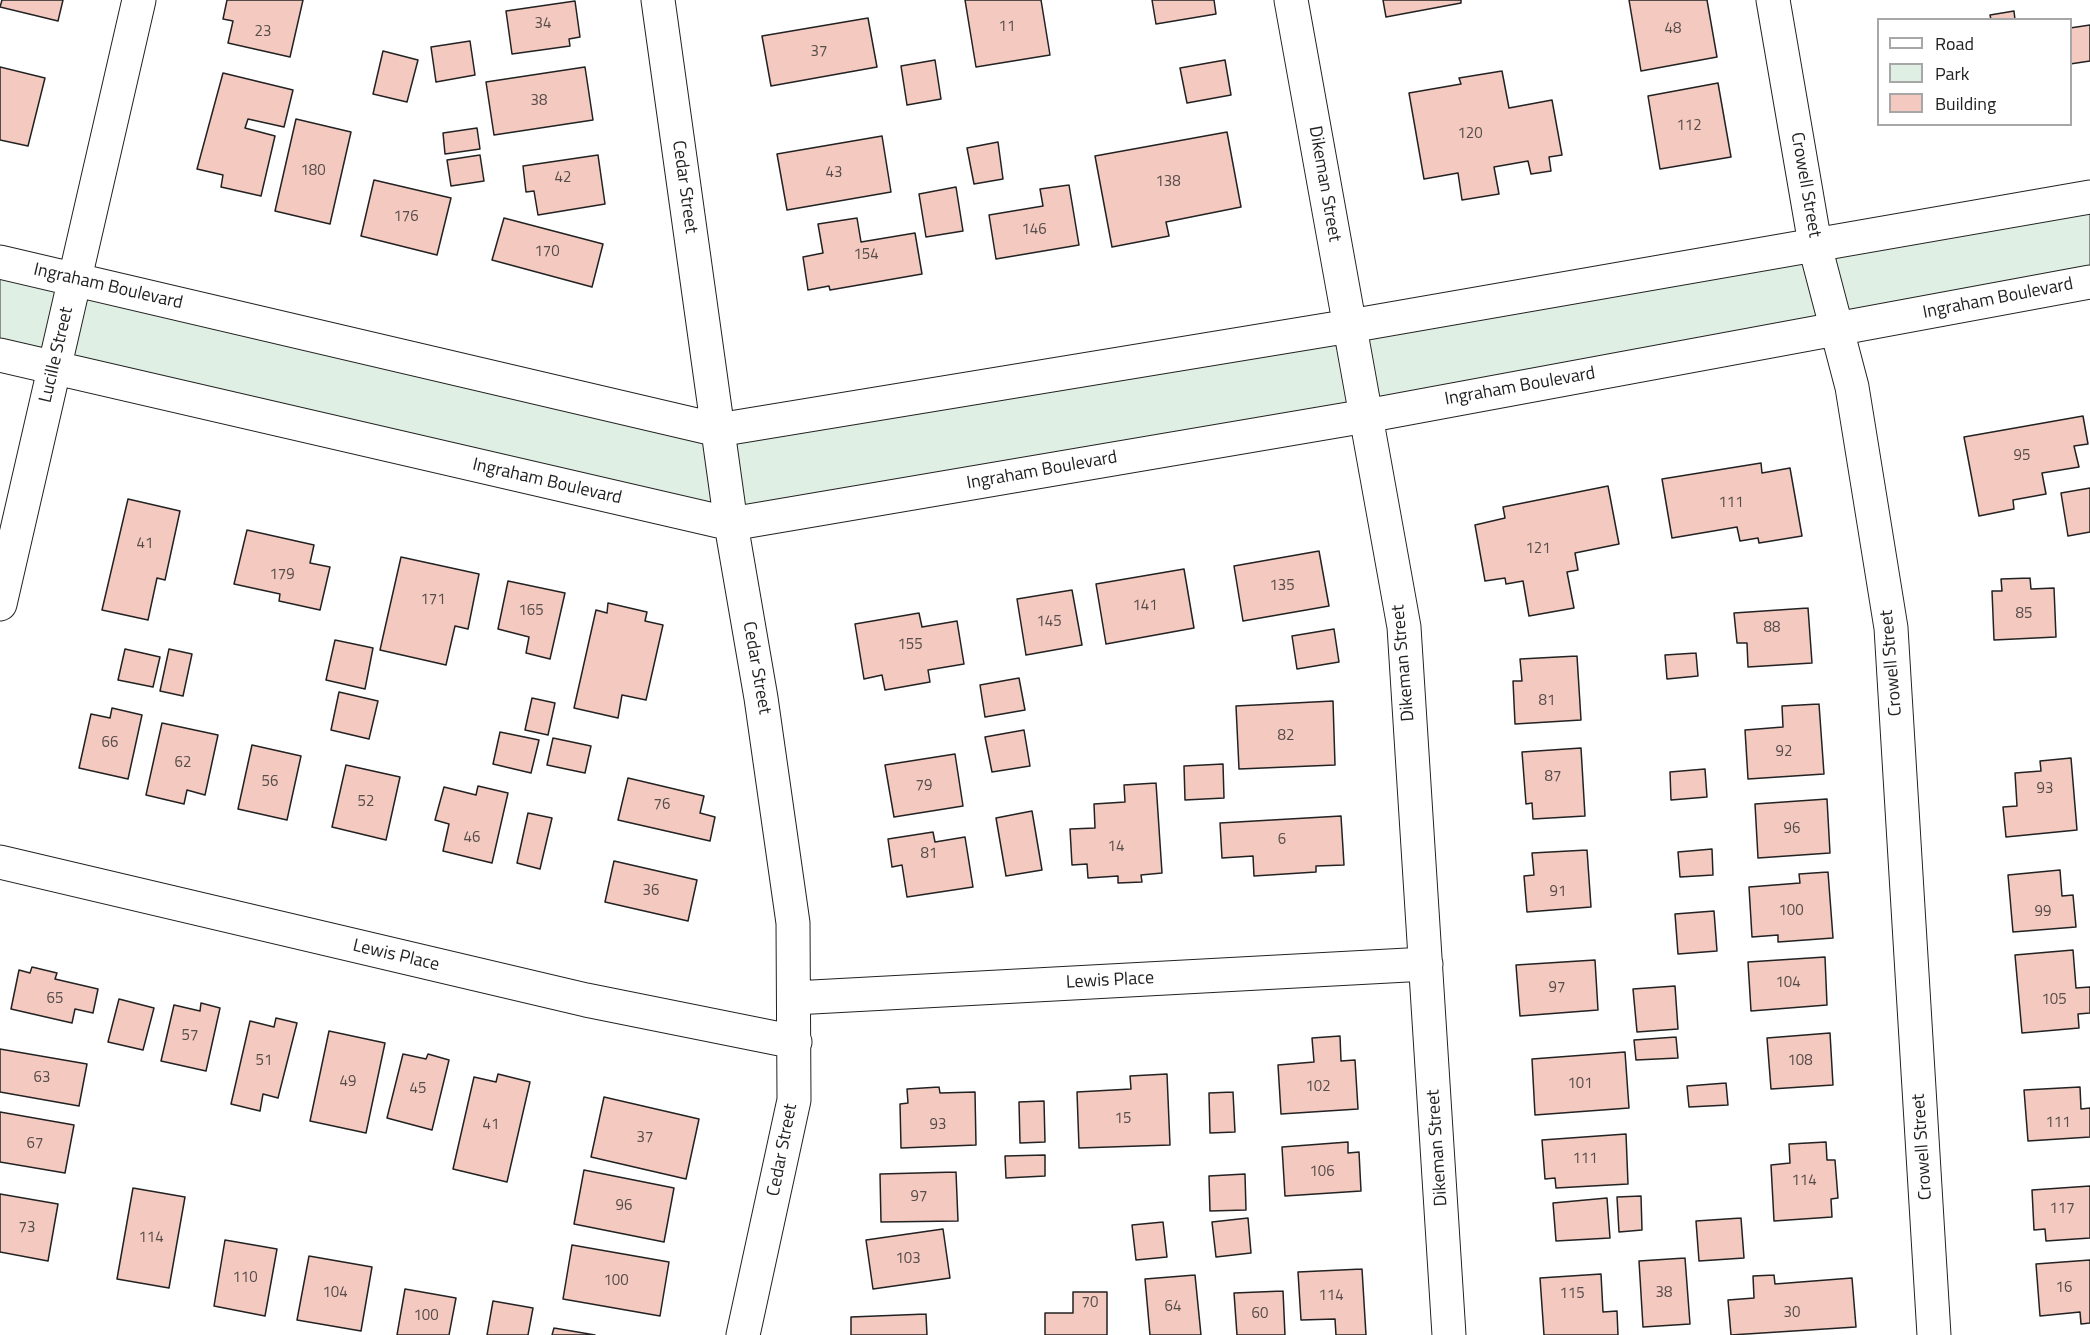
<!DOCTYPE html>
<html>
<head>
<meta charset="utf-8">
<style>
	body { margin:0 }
	#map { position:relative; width:2090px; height:1335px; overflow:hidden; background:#fff; font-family:"Titillium Web",sans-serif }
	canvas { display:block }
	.legend { position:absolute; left:1877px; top:18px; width:195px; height:108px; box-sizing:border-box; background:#fff; border:2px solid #a7a7a7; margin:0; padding:8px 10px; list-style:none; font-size:18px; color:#222 }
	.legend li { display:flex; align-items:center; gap:12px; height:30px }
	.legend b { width:30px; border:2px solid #a7a7a7 }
</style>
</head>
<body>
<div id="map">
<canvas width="2090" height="1335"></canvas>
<ul class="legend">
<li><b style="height:8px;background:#fff"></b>Road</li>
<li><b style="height:16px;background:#e0efe3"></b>Park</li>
<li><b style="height:16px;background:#f3c9c0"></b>Building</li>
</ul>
</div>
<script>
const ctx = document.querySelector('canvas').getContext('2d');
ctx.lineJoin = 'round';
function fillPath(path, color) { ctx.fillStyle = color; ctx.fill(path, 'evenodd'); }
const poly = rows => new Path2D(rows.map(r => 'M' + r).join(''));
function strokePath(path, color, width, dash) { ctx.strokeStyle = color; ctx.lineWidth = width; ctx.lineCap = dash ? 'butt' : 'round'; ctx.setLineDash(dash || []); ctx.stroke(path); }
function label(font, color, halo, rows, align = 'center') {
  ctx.font = font + ' "Titillium Web",sans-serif'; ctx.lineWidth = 4.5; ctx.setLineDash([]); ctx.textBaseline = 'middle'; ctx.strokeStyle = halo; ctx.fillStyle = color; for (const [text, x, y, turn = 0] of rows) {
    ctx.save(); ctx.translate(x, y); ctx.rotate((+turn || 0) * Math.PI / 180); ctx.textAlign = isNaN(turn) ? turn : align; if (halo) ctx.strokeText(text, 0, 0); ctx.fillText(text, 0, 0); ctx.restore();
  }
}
const green = poly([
	[2090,197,2090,282,731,524,0,355,0,262,718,430,2090,197]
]);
fillPath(green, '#e0efe3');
strokePath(green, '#6f6f6f', 1.5);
const building = poly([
	[2,0,63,0,58,21,0,7,2,0],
	[227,0,303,0,290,57,228,43,233,21,223,19,227,0],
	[965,0,1041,0,1050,55,976,67,965,0],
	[1152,0,1214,0,1216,14,1156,24,1152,0],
	[1383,0,1461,0,1461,3,1386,17,1383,0],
	[1629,0,1707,0,1717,57,1641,71,1629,0],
	[575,1,580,37,569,39,570,46,512,54,506,11,575,1],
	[2014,11,2015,20,1991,20,1990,15,2014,11],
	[868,18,877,67,771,86,762,36,868,18],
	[2090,25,2090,61,2070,64,2070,28,2090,25],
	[470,41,475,75,436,82,431,47,470,41],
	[383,51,418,60,407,102,373,94,383,51],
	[935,60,941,99,907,105,901,66,935,60],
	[1225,60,1231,95,1187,103,1180,68,1225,60],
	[0,67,45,78,28,146,0,140,0,67],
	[585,67,593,120,494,135,486,82,585,67],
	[1502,71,1509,108,1552,100,1562,155,1549,157,1551,171,1531,174,1528,161,1494,167,1499,194,1462,200,1458,173,1424,179,1409,93,1461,84,1459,78,1502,71],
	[223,73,293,90,284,127,248,119,245,128,275,136,261,196,221,187,223,175,197,169,223,73],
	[1718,83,1731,157,1660,169,1648,96,1718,83],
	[296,119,351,132,330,224,275,211,296,119],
	[477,128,480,149,445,154,443,133,477,128],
	[1227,132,1241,207,1166,222,1169,236,1112,247,1095,156,1227,132],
	[882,136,891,192,787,210,777,154,882,136],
	[998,142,1003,179,974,184,967,148,998,142],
	[480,155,484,181,451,186,447,160,480,155],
	[598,155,605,204,538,215,534,191,526,192,523,166,598,155],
	[374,180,451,198,437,255,361,236,374,180],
	[1069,185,1079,245,996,259,989,215,1043,206,1040,189,1069,185],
	[956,187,963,231,926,237,919,194,956,187],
	[504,218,603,244,592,287,492,260,504,218],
	[857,218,861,242,915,233,922,274,830,290,829,286,808,290,803,257,823,253,818,224,857,218],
	[2083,416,2088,444,2074,446,2079,467,2042,473,2046,494,2013,500,2014,509,1979,516,1964,437,2083,416],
	[1761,463,1762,473,1790,468,1802,536,1759,543,1758,538,1740,541,1737,527,1672,538,1662,479,1761,463],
	[1608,486,1619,544,1575,553,1578,570,1567,572,1574,608,1529,616,1523,581,1506,584,1505,578,1485,581,1475,525,1505,518,1503,507,1608,486],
	[2090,488,2090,532,2068,536,2061,493,2090,488],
	[128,499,180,511,165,580,157,578,148,620,102,610,128,499],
	[247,530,314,545,310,563,330,567,320,610,279,601,280,594,234,584,247,530],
	[1319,551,1329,606,1243,621,1234,566,1319,551],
	[401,557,479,574,468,629,455,626,446,665,380,650,401,557],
	[1184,569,1194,628,1106,644,1096,584,1184,569],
	[2030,578,2031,589,2054,588,2056,637,1994,640,1992,591,2002,591,2001,579,2030,578],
	[508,581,565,593,550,659,526,653,529,637,498,629,508,581],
	[1072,590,1082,645,1026,655,1017,599,1072,590],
	[608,603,647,612,645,621,663,625,646,700,622,695,618,718,574,708,596,610,607,613,608,603],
	[1808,608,1812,663,1748,667,1747,643,1737,643,1734,613,1808,608],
	[919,613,922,627,957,621,964,664,928,670,930,682,885,690,882,675,864,679,855,624,919,613],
	[1334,629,1339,662,1297,669,1292,636,1334,629],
	[335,640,373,648,365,689,326,680,335,640],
	[125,649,160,657,153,687,118,680,125,649],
	[169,649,192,654,183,696,160,691,169,649],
	[1696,653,1698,676,1667,679,1665,655,1696,653],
	[1577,656,1581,720,1515,724,1513,681,1522,681,1520,659,1577,656],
	[1019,678,1025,710,985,717,980,685,1019,678],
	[339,692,378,701,369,739,331,730,339,692],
	[532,698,555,703,548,735,525,730,532,698],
	[1333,701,1335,765,1239,769,1236,706,1333,701],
	[1819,704,1824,774,1748,779,1745,730,1783,727,1782,706,1819,704],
	[112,708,142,715,128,779,79,768,91,714,110,718,112,708],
	[162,723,218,735,205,795,187,790,184,804,146,795,162,723],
	[1024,730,1030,766,992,772,985,737,1024,730],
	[500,732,539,740,531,773,493,764,500,732],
	[553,738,591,746,585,773,547,765,553,738],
	[252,745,301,756,287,820,238,809,252,745],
	[1581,748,1585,816,1533,819,1532,803,1526,804,1522,752,1581,748],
	[955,754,963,806,894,817,885,765,955,754],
	[2071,758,2077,830,2006,837,2003,807,2017,806,2015,773,2041,771,2040,761,2071,758],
	[1223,764,1224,798,1185,800,1184,766,1223,764],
	[346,765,400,777,386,840,332,827,346,765],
	[1705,769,1707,797,1671,800,1670,772,1705,769],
	[628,778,704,796,700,813,715,817,710,841,618,820,628,778],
	[1156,783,1162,873,1141,875,1142,882,1118,883,1118,876,1088,878,1087,864,1072,865,1070,829,1095,828,1094,804,1125,802,1124,785,1156,783],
	[478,786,508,793,492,863,443,851,449,824,435,820,444,787,476,795,478,786],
	[1827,799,1830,853,1758,858,1755,804,1827,799],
	[1032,811,1042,870,1006,876,996,818,1032,811],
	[528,813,552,818,540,869,517,863,528,813],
	[1341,816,1344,865,1316,866,1316,872,1254,876,1253,856,1222,858,1220,823,1341,816],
	[933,832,935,842,965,837,973,887,907,897,902,865,892,867,888,839,933,832],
	[1712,849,1713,875,1680,877,1678,852,1712,849],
	[1587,850,1591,907,1527,912,1524,876,1534,875,1532,853,1587,850],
	[614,861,697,880,688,921,605,902,614,861],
	[2060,870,2062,896,2073,895,2076,927,2013,932,2008,875,2060,870],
	[1828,872,1833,938,1778,942,1778,935,1752,937,1749,887,1800,883,1799,874,1828,872],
	[1714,911,1717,951,1678,954,1675,914,1714,911],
	[2073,950,2076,988,2090,987,2090,1013,2078,1014,2079,1028,2022,1033,2015,955,2073,950],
	[1825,957,1827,1005,1751,1011,1748,962,1825,957],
	[1595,960,1598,1010,1520,1016,1516,965,1595,960],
	[32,967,57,973,55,979,98,989,93,1013,75,1009,72,1023,11,1009,19,970,30,973,32,967],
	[1675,986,1678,1029,1637,1032,1633,989,1675,986],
	[119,999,154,1008,143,1050,108,1042,119,999],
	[201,1003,220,1008,206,1071,161,1061,174,1005,200,1011,201,1003],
	[276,1018,297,1023,278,1098,263,1094,260,1111,231,1104,250,1021,274,1027,276,1018],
	[329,1031,385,1043,366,1133,310,1121,329,1031],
	[1830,1033,1833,1085,1771,1089,1767,1038,1830,1033],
	[1340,1036,1341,1061,1355,1060,1358,1109,1281,1114,1278,1065,1314,1062,1312,1038,1340,1036],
	[1676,1037,1678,1058,1636,1060,1634,1040,1676,1037],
	[0,1049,87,1064,79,1106,0,1092,0,1049],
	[1625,1052,1629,1108,1535,1115,1532,1059,1625,1052],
	[403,1054,426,1059,428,1054,449,1060,432,1130,387,1118,403,1054],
	[498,1074,530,1082,507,1182,453,1169,474,1077,496,1082,498,1074],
	[1167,1074,1170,1145,1079,1148,1077,1092,1131,1089,1130,1076,1167,1074],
	[1726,1083,1728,1105,1689,1107,1687,1086,1726,1083],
	[939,1087,940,1093,975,1092,976,1145,901,1148,900,1104,908,1103,907,1089,939,1087],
	[2080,1087,2081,1109,2090,1108,2090,1137,2028,1141,2024,1090,2080,1087],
	[1233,1092,1235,1132,1210,1133,1209,1093,1233,1092],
	[604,1097,699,1119,686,1179,591,1157,604,1097],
	[1044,1101,1045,1142,1020,1143,1019,1102,1044,1101],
	[0,1112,74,1125,65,1173,0,1162,0,1112],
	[1626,1134,1628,1184,1556,1188,1555,1178,1545,1179,1542,1140,1626,1134],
	[1348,1142,1348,1153,1359,1152,1361,1191,1285,1196,1282,1147,1348,1142],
	[1826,1142,1827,1160,1835,1160,1838,1198,1831,1199,1832,1217,1774,1221,1771,1165,1790,1163,1789,1144,1826,1142],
	[1045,1155,1045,1176,1006,1178,1005,1156,1045,1155],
	[584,1170,674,1188,664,1242,574,1224,584,1170],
	[956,1172,958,1221,881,1222,880,1174,956,1172],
	[1245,1174,1246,1210,1210,1211,1209,1176,1245,1174],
	[2090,1186,2090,1238,2046,1241,2045,1229,2034,1230,2032,1190,2090,1186],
	[133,1188,185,1197,169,1288,117,1279,133,1188],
	[0,1194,58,1204,48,1261,0,1252,0,1194],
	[1641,1196,1642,1230,1619,1232,1617,1197,1641,1196],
	[1607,1198,1610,1238,1556,1241,1553,1203,1607,1198],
	[1248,1218,1251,1253,1216,1257,1212,1222,1248,1218],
	[1741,1218,1744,1258,1699,1261,1696,1221,1741,1218],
	[1163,1222,1167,1257,1136,1260,1132,1225,1163,1222],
	[943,1229,950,1278,873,1289,866,1240,943,1229],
	[225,1240,277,1249,265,1316,214,1306,225,1240],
	[572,1245,669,1262,660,1316,563,1299,572,1245],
	[309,1256,372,1267,361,1331,297,1320,309,1256],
	[1685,1258,1690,1324,1643,1327,1639,1261,1685,1258],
	[2090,1260,2090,1323,2081,1324,2080,1312,2040,1316,2036,1264,2090,1260],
	[1362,1269,1366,1335,1336,1335,1335,1319,1301,1320,1298,1272,1362,1269],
	[1601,1274,1603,1312,1617,1311,1618,1335,1544,1335,1540,1278,1601,1274],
	[1195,1275,1201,1335,1150,1335,1145,1279,1195,1275],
	[1774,1275,1775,1284,1852,1278,1856,1327,1731,1335,1728,1300,1754,1298,1753,1276,1774,1275],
	[405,1289,456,1298,449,1335,397,1335,405,1289],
	[1283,1291,1285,1335,1237,1335,1234,1293,1283,1291],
	[1073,1292,1107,1292,1107,1335,1045,1335,1045,1313,1073,1313,1073,1292],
	[493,1301,533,1308,528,1335,487,1335,493,1301],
	[926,1314,927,1335,851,1335,851,1317,926,1314],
	[554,1328,595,1335,552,1335,554,1328]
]);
fillPath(building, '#f3c9c0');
strokePath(building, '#222', 1.5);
const minor = poly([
	[658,0,731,524,761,698,793,923,794,1100,743,1335],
	[1291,0,1404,627,1449,1335],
	[1773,0,1816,250,1852,387,1891,628,1934,1335],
	[0,262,718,430,1350,326,2090,197],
	[0,355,731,524,1366,416,2090,282],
	[0,604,139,0],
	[0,862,586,1000,795,1042],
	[794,998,1426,964]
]);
strokePath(minor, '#222', 35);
strokePath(minor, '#fff', 33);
label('15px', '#564c4a', null, [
	["34",543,24],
	["11",1007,27],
	["48",1673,29],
	["23",263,32],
	["37",819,52],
	["38",539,101],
	["112",1689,126],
	["120",1470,134],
	["180",313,171],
	["43",834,173],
	["42",563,178],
	["138",1168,182],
	["176",406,217],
	["146",1034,230],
	["170",547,252],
	["154",866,255],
	["95",2022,456],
	["111",1731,503],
	["41",145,544],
	["121",1538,549],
	["179",282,575],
	["135",1282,586],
	["171",433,600],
	["141",1145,606],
	["165",531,611],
	["85",2024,614],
	["145",1049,622],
	["88",1772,628],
	["155",910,645],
	["81",1547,701],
	["82",1286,736],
	["66",110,743],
	["92",1784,752],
	["62",183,763],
	["87",1553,777],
	["56",270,782],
	["79",924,786],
	["93",2045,789],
	["52",366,802],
	["76",662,805],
	["96",1792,829],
	["46",472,838],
	["6",1282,840],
	["14",1116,847],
	["81",929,854],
	["36",651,891],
	["91",1558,892],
	["100",1791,911],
	["99",2043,912],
	["104",1788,983],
	["97",1557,988],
	["65",55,999],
	["105",2054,1000],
	["57",190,1036],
	["51",264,1061],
	["108",1800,1061],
	["63",42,1078],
	["49",348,1082],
	["101",1580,1084],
	["102",1318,1087],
	["45",418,1089],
	["15",1123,1119],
	["111",2058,1123],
	["41",491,1125],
	["93",938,1125],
	["37",645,1138],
	["67",35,1144],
	["111",1585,1159],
	["106",1322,1172],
	["114",1804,1181],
	["97",919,1197],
	["96",624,1206],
	["117",2062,1209],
	["73",27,1228],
	["114",151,1238],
	["103",908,1259],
	["110",245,1278],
	["100",616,1281],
	["16",2064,1288],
	["104",335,1293],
	["38",1664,1293],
	["115",1572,1294],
	["114",1331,1296],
	["70",1090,1303],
	["64",1173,1307],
	["30",1792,1313],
	["60",1260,1314],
	["100",426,1316]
]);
label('18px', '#222', '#fff', [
	["Dikeman Street",1324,184,80],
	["Crowell Street",1805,185,80],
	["Cedar Street",684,187,82],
	["Ingraham Boulevard",108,287,13],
	["Ingraham Boulevard",1998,299,-11],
	["Lucille Street",57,355,-77],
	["Ingraham Boulevard",1520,387,-10],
	["Ingraham Boulevard",1042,471,-10],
	["Ingraham Boulevard",547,482,13],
	["Dikeman Street",1404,663,-95],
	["Crowell Street",1892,663,-95],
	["Cedar Street",756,668,80],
	["Lewis Place",396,956,13],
	["Lewis Place",1110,981,-3],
	["Crowell Street",1923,1147,-94],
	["Dikeman Street",1438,1148,-94],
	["Cedar Street",783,1150,-79]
]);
</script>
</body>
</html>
